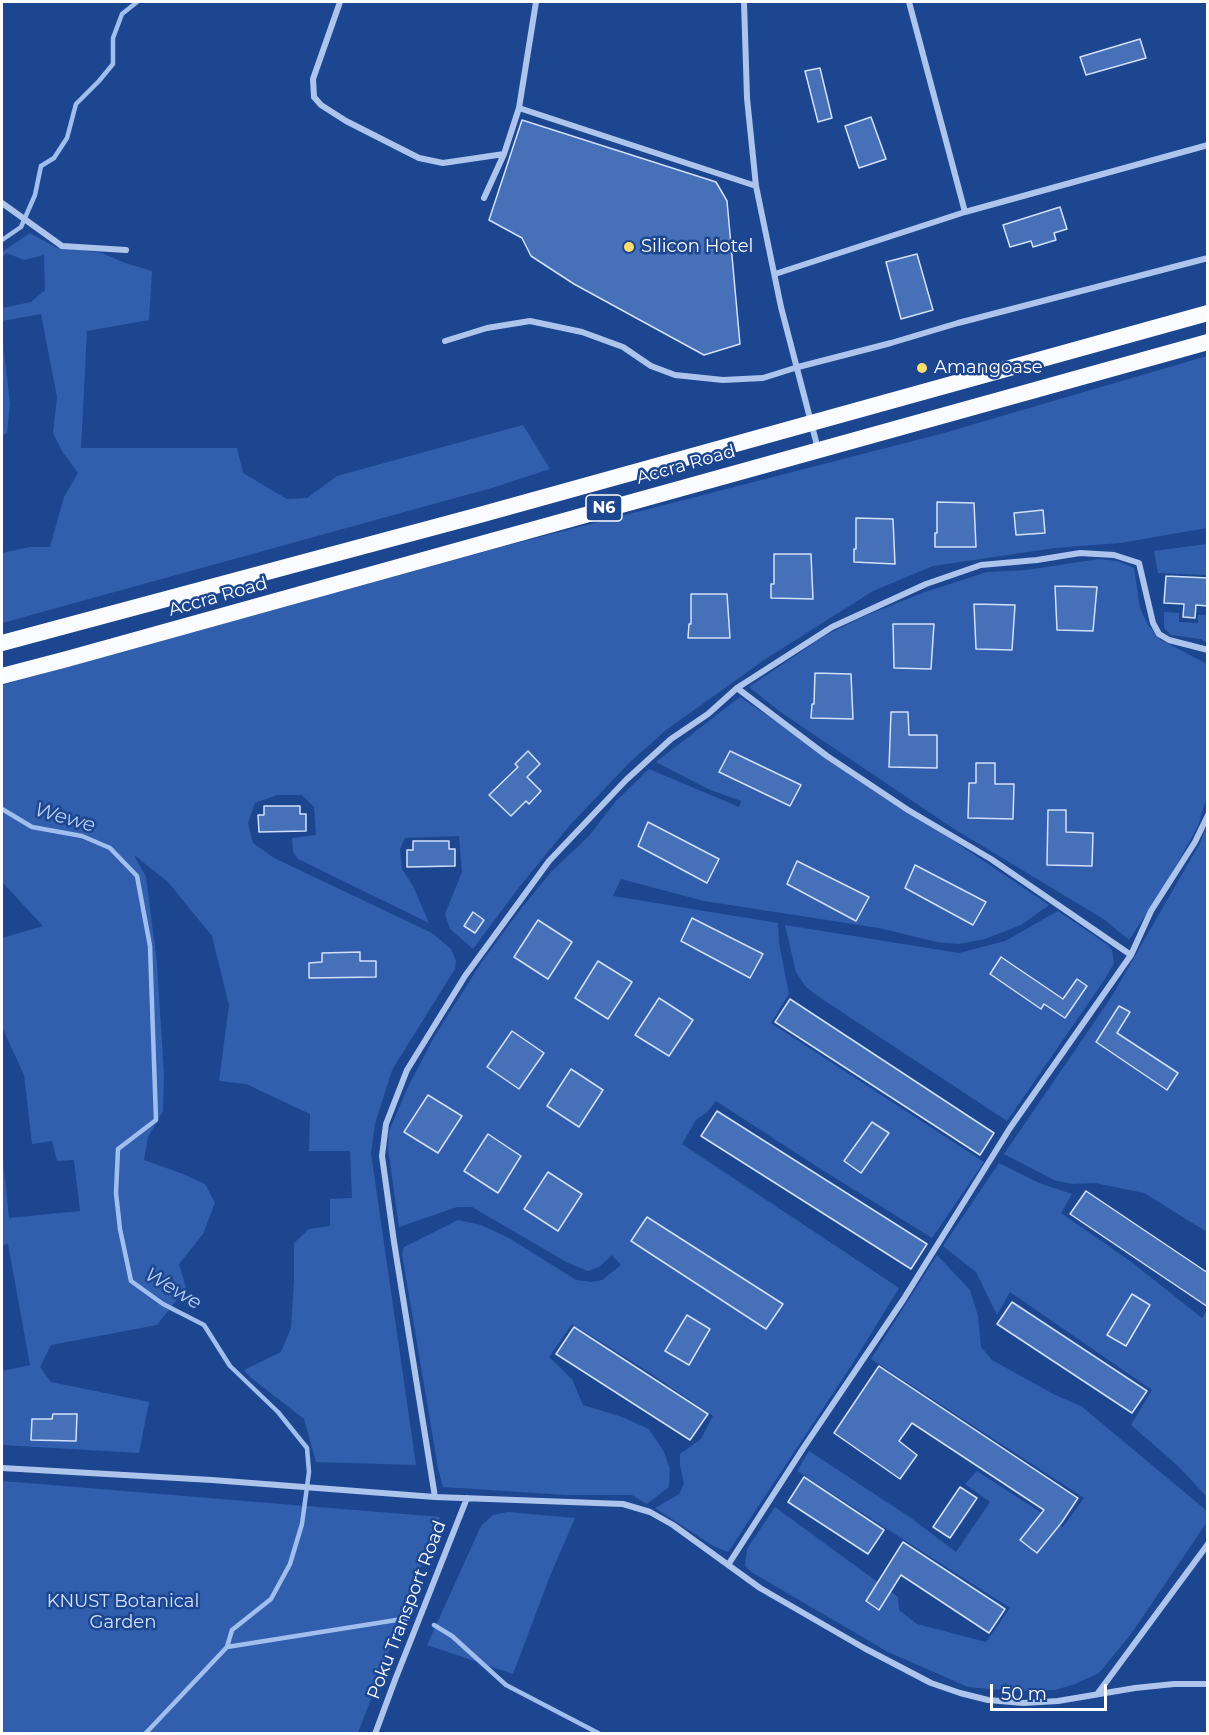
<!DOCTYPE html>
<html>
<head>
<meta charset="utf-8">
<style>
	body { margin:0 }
	#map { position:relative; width:1209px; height:1735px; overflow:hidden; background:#1d4690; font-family:Montserrat,sans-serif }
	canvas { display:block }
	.frame { position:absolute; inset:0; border:3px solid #fff; pointer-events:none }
	.scale { position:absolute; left:990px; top:1684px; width:117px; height:27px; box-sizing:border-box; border:3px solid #fff; border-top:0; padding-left:8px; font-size:18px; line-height:21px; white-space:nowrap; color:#fff; -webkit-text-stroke:4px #1d4690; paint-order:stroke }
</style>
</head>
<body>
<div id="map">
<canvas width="1209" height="1735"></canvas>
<div class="frame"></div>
<div class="scale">50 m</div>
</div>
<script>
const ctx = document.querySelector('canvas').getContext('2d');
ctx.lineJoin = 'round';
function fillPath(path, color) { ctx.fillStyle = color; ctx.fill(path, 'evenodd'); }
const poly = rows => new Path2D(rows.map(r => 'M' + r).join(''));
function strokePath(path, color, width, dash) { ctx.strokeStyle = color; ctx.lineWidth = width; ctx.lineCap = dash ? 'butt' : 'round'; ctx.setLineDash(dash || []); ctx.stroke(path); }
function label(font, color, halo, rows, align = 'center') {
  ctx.font = font + ' Montserrat,sans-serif'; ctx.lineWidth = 5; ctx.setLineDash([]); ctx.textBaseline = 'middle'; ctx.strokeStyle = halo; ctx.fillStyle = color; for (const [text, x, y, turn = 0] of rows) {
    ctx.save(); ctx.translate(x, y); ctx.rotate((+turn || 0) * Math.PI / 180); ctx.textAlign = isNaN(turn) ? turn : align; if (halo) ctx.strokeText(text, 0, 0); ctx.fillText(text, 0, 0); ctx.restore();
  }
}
fillPath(poly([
	[30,233,55,247,102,253,125,263,152,271,149,320,87,331,81,448,237,448,243,473,287,499,307,498,337,476,523,425,550,469,495,487,2,623,2,553,30,547,50,547,64,497,78,473,62,451,53,433,57,397,41,314,2,321,2,308,31,302,45,290,44,255,24,260,7,253,2,257,2,252],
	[2,334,10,404,7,433,2,436],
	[1207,356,1207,528,1120,543,1055,548,933,566,873,591,767,658,666,730,630,762,570,825,520,886,473,949,450,929,445,914,462,872,459,836,405,838,400,849,402,869,413,886,429,923,298,859,293,852,292,838,316,835,314,807,302,795,277,795,255,803,248,823,253,843,274,858,432,933,451,949,456,961,455,969,392,1070,375,1124,371,1153,416,1465,316,1462,304,1419,250,1377,244,1370,281,1352,291,1328,294,1280,294,1243,309,1229,330,1226,330,1199,352,1198,350,1151,309,1151,310,1114,246,1084,219,1081,229,1005,212,936,168,882,134,855,146,877,157,964,164,1075,163,1111,148,1137,144,1160,183,1174,205,1184,215,1203,203,1234,179,1264,186,1288,157,1325,51,1345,40,1367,51,1382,149,1402,139,1453,2,1445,2,1371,30,1365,8,1244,2,1245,2,1150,9,1218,80,1211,74,1160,57,1161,52,1141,32,1144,24,1075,2,1027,2,938,43,926,2,882,2,685,509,545,944,433],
	[1207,544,1207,575,1158,573,1154,551],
	[1099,559,1117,561,1134,568,1140,608,1148,625,1161,640,1207,664,1207,796,1198,826,1163,889,1129,940,1105,920,951,827,779,711,749,687,826,635,867,615,925,592,987,572,1027,570],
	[1164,612,1179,613,1179,622,1198,623,1198,615,1207,615,1207,643,1201,639,1171,635,1164,628],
	[740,697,1049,905,1021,925,985,939,958,944,937,942,879,928,704,901,621,879,613,896,778,923,779,943,789,994,771,1023,984,1162,932,1238,816,1166,716,1101,707,1112,696,1120,682,1144,899,1288,853,1363,728,1552,715,1547,655,1508,679,1494,684,1484,680,1465,680,1454,701,1439,713,1416,647,1371,572,1324,549,1357,572,1379,583,1405,622,1417,649,1429,664,1452,670,1469,669,1487,647,1504,632,1495,566,1495,443,1487,438,1468,402,1254,404,1247,458,1220,481,1225,509,1238,576,1280,592,1282,602,1280,621,1265,612,1255,599,1267,588,1271,568,1263,472,1207,457,1207,399,1227,388,1149,389,1131,409,1085,434,1037,483,960,520,910,552,871,589,836,616,801,649,769,739,807,741,801,708,789,656,762],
	[1207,825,1207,1232,1144,1193,1095,1183,1072,1184,1054,1180,1004,1154,1112,996,1200,843],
	[1058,911,1108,945,1112,950,1114,963,1105,979,1007,1121,822,999,806,987,796,972,785,925,959,953,1005,941],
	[999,1163,1039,1183,1072,1194,1061,1213,1130,1261,1202,1318,1207,1310,1207,1497,1178,1466,1131,1425,1152,1390,1010,1292,997,1315,976,1272,943,1246],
	[937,1255,970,1290,978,1316,981,1347,992,1360,1055,1395,1081,1406,1207,1511,1207,1522,1131,1634,1099,1673,1075,1684,1055,1690,1011,1691,968,1687,888,1652,753,1573,745,1566,747,1549,775,1507,898,1597,899,1610,917,1624,986,1642,1010,1608,797,1471,809,1451,911,1518,956,1552,990,1502,965,1484,977,1471,1063,1527,1084,1498,871,1359],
	[2,1481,440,1517,358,1733,2,1733],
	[508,1512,575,1518,550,1576,513,1674,427,1645,481,1526,493,1515]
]), '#315fae');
strokePath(poly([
	[2,240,21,227,35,195,41,166,54,158,67,138,76,104,99,81,113,64,113,38,122,14,137,2],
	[2,809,32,827,82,836,110,848,137,876,150,946,156,1120,118,1149,116,1193,120,1229,131,1281,163,1304,204,1325,230,1366,278,1412,307,1448,309,1472,302,1524,290,1564,271,1599,232,1630,227,1647,145,1734],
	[434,1625,452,1636,506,1685,600,1734],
	[227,1647,409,1618]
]), '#a0bfef', 4.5);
const building = poly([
	[1140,39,1146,58,1086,75,1080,57,1140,39],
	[820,68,832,118,818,122,805,71,820,68],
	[871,117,886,159,859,168,845,126,871,117],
	[522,120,716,182,727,201,740,344,704,355,574,284,531,256,522,238,489,220,522,120],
	[1060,207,1067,229,1054,233,1056,240,1033,247,1031,241,1010,247,1003,225,1060,207],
	[917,254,933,310,901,319,886,262,917,254],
	[937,502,974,503,976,547,935,547,935,533,937,533,937,502],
	[1043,510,1045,533,1016,535,1014,513,1043,510],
	[856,518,893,519,895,564,854,562,854,549,856,549,856,518],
	[774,554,811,554,813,599,771,598,771,584,774,584,774,554],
	[1166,576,1208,578,1208,606,1196,605,1195,618,1183,617,1184,604,1164,603,1166,576],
	[1055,586,1097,587,1093,631,1057,630,1055,586],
	[691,594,727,594,730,638,688,638,689,624,691,624,691,594],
	[974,604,1015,605,1012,650,976,649,974,604],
	[893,624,934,624,931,669,894,668,893,624],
	[815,673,851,674,853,719,811,718,812,704,814,704,815,673],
	[891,712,908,712,909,735,937,735,937,768,889,767,891,712],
	[528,751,540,764,527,777,541,791,529,804,526,801,511,816,489,795,518,767,515,764,528,751],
	[730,751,801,785,790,806,719,772,730,751],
	[976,763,995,763,995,784,1014,784,1013,819,968,818,969,783,976,783,976,763],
	[264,806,300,806,300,814,306,814,306,831,259,832,258,815,264,815,264,806],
	[1048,810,1066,810,1066,832,1093,833,1092,866,1047,865,1048,810],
	[648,822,719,859,707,883,638,846,648,822],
	[413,841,449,841,449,849,455,849,455,866,407,867,407,850,413,850,413,841],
	[797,861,869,897,856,921,787,884,797,861],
	[915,865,986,902,973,925,905,888,915,865],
	[473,912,484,920,475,933,464,926,473,912],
	[692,918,763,954,750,978,681,941,692,918],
	[538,920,572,942,548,979,514,957,538,920],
	[360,952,360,961,376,961,376,977,309,978,309,963,322,962,322,953,360,952],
	[1001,957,1063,999,1077,979,1087,986,1065,1018,1044,1004,1041,1009,990,974,1001,957],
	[598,961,632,982,608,1019,575,998,598,961],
	[659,998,693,1020,669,1056,635,1035,659,998],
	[790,999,994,1133,980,1155,775,1022,790,999],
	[1119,1006,1130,1012,1117,1033,1178,1073,1167,1090,1096,1042,1119,1006],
	[512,1031,544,1053,519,1089,487,1067,512,1031],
	[571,1069,603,1090,579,1127,547,1106,571,1069],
	[428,1095,462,1116,438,1153,404,1132,428,1095],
	[717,1111,927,1244,911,1269,701,1136,717,1111],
	[872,1122,889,1133,861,1173,844,1161,872,1122],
	[488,1134,521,1156,498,1193,464,1171,488,1134],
	[548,1172,582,1194,558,1231,524,1209,548,1172],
	[1086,1191,1208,1273,1208,1307,1070,1214,1086,1191],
	[647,1217,783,1304,766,1329,631,1241,647,1217],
	[1132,1294,1150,1305,1126,1346,1107,1335,1132,1294],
	[1012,1302,1147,1391,1132,1413,997,1324,1012,1302],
	[687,1315,710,1329,689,1365,665,1351,687,1315],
	[574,1327,708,1414,690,1440,556,1354,574,1327],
	[879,1366,1078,1498,1062,1522,1037,1553,1020,1540,1044,1510,912,1423,899,1441,917,1455,900,1479,834,1433,879,1366],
	[53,1414,77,1414,76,1441,31,1440,32,1419,52,1419,53,1414],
	[804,1477,884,1530,868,1554,788,1502,804,1477],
	[960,1487,977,1498,950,1538,933,1527,960,1487],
	[903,1542,1005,1609,989,1633,901,1575,879,1610,866,1601,903,1542]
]);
fillPath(building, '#4670b8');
strokePath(building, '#d2e1fa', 1.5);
strokePath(poly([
	[340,2,313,79,314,97,321,105,346,121,419,158,443,163,504,154],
	[744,2,747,98,756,186,781,307,818,449],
	[909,2,965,212],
	[519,108,756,186],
	[484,198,504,154,519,108,536,2],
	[2,203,62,246,126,250],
	[775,274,965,212,1208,145],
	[445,341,487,328,530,321,582,332,623,347,651,366,675,375,723,380,763,378,798,367,891,343,958,323,1208,258],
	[737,688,827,756,908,810,991,859,1131,955],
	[2,1468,212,1480,435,1497,623,1504,650,1512,673,1525,760,1588,864,1648,931,1683,960,1693,988,1700,1023,1703,1058,1701,1135,1688,1174,1684,1208,1684],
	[435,1497,394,1242,382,1156,386,1124,407,1070,465,976,549,861,626,780,671,739,708,714,737,688,832,627,926,584,981,565,1037,560,1080,553,1114,555,1139,563,1153,623,1159,634,1169,640,1208,650],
	[728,1565,804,1447,903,1300,1010,1128,1131,955,1151,911,1195,842,1208,815],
	[1098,1693,1208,1544],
	[375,1734,395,1680,467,1498]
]), '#adc5ed', 6);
strokePath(poly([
	[2,643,476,516,1208,313],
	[2,676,67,659,1208,342]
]), '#f9fbff', 16);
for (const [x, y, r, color] of [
	[629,247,6,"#fdde6b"],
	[922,368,6,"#fdde6b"]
]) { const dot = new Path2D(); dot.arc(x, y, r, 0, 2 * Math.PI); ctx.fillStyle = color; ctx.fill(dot); strokePath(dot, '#1d4690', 2); }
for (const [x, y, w] of [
	[604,508,36]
]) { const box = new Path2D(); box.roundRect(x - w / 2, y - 13, w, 26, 4.5); ctx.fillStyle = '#1d4690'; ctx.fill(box); strokePath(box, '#fff', 1.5); }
label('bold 16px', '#fff', null, [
	["N6",604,508]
]);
label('18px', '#fff', '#1d4690', [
	["Silicon Hotel",641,247],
	["Amangoase",934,368]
], 'left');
label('18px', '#fff', '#1d4690', [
	["Accra Road",686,465,-16],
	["Accra Road",218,597,-16],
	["Poku Transport Road",407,1610,-69]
]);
label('18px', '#d2e1fa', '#1d4690', [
	["KNUST Botanical",123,1602],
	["Garden",123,1623]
]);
label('italic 20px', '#b9cff4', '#1d4690', [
	["Wewe",65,818,16],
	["Wewe",173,1289,31]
]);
</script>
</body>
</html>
